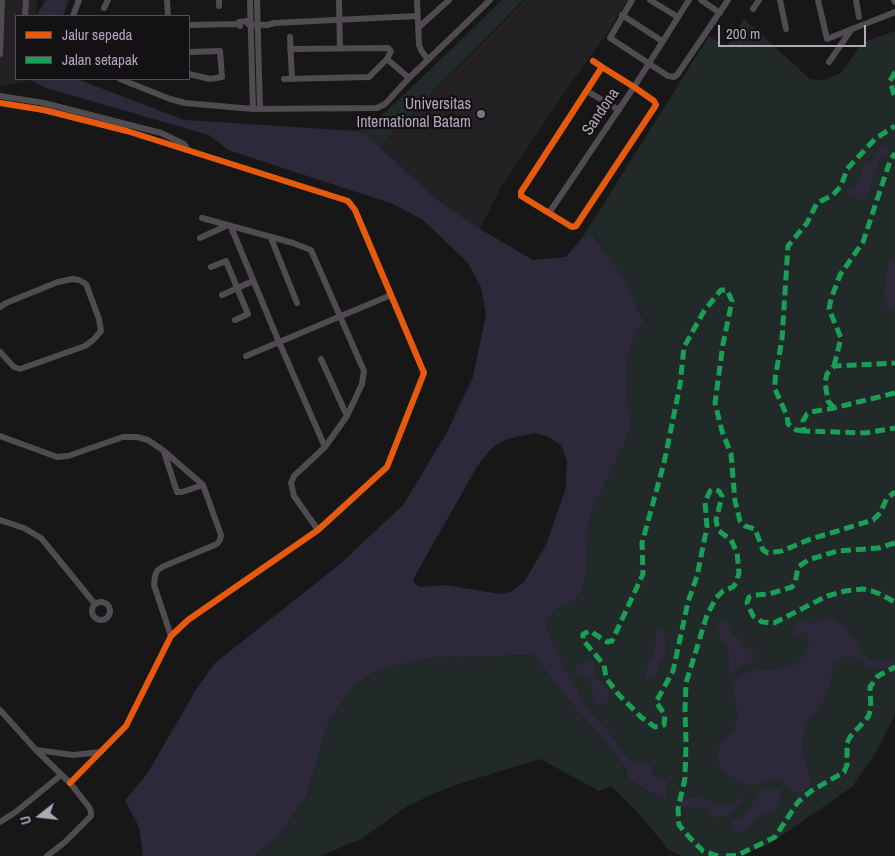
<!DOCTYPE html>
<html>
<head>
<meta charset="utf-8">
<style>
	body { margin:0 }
	#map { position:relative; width:895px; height:856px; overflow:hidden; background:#171717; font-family:"Archivo Narrow",sans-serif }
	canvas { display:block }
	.legend { position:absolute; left:15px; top:15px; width:175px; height:65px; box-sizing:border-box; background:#131113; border:1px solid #524d55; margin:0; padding:6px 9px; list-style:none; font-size:15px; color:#b1a7b9 }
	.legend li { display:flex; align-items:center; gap:10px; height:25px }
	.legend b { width:25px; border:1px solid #524d55 }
	.north { position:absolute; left:15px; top:791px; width:50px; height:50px; -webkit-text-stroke:4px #131113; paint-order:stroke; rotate:254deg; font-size:14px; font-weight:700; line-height:20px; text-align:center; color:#b1a7b9 }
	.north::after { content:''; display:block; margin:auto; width:18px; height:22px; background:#b1a7b9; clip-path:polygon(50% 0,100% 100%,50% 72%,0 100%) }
	.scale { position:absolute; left:718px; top:25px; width:148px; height:22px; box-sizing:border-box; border:2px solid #b1a7b9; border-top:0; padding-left:6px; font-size:15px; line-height:18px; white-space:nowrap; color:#b1a7b9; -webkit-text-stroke:4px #131113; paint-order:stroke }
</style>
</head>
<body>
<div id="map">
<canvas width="895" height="856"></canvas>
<ul class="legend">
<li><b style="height:6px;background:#e8590c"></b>Jalur sepeda</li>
<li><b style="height:6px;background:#1a9f57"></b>Jalan setapak</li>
</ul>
<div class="north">U</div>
<div class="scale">200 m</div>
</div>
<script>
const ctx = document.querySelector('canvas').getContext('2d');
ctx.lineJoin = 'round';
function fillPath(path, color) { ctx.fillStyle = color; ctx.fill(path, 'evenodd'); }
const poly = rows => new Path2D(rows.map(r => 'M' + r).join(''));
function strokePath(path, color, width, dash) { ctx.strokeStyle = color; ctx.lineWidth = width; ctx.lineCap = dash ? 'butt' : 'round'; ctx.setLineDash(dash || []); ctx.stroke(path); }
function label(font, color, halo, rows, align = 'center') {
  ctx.font = font + ' "Archivo Narrow",sans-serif'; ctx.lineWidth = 4.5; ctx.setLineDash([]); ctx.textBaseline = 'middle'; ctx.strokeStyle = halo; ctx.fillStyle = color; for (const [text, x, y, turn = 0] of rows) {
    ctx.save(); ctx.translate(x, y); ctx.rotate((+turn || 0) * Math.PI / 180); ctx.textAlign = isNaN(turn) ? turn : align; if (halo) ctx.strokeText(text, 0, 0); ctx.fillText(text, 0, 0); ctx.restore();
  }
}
fillPath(poly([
	[0,0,37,0,36,16,16,16,16,79,30,79,30,80,0,86],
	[525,0,628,0,610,29,571,83,501,187,480,229,440,202,379,147]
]), '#232123');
fillPath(poly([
	[502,0,523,0,379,147,367,136,357,131,388,110],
	[744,19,810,79,824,80,841,73,859,47,869,40,895,31,895,715,875,754,852,787,771,843,738,856,682,856,669,850,639,814,611,786,599,791,540,759,452,786,409,805,361,839,321,856,254,856,280,834,307,795,329,720,354,686,376,671,427,658,534,655,566,697,609,746,623,765,627,777,632,782,666,801,668,781,654,775,651,765,648,762,637,764,632,763,609,732,588,709,563,664,546,627,547,621,555,610,575,600,582,590,586,574,589,524,592,510,626,441,631,424,626,384,628,355,632,341,644,321,640,312,595,236,582,238,709,36,726,47]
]), '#212929');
fillPath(poly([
	[46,0,69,0,63,16,36,16],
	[30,79,77,79,184,120,357,131,367,136,440,202,480,229,533,260,566,257,582,238,594,236,624,281,644,321,632,341,628,355,626,384,631,424,626,441,592,510,589,524,586,574,582,590,575,600,555,610,547,621,546,627,563,664,588,709,609,732,632,763,637,764,648,762,651,765,654,775,668,781,666,801,629,780,623,765,609,746,566,697,534,655,427,658,376,671,354,686,329,720,307,795,280,834,254,856,141,856,143,853,139,827,125,800,147,774,197,688,215,663,339,565,404,504,446,434,473,377,486,315,481,287,468,263,423,220,393,204,228,150,209,135,46,88,30,80],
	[534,433,549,437,561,445,567,460,566,488,546,545,524,582,510,592,500,594,445,585,420,587,415,584,413,580,416,574,477,467,489,451,497,444,508,439],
	[881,144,888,147,888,154,880,159,876,174,873,177,871,183,871,189,868,192,864,199,859,201,857,196,849,195,847,190,856,186,862,175,863,165,872,160],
	[895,260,895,307,889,312,883,294,889,265],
	[832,618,846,627,869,661,887,663,895,658,895,666,883,669,868,666,860,658,845,656,832,666,831,683,824,699,805,724,802,747,808,768,810,787,798,794,779,779,749,786,723,772,716,756,723,742,734,729,738,715,733,687,739,675,757,670,776,670,796,665,802,658,809,646,808,633,801,632,793,638,792,632,795,625,803,622,810,624,820,620],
	[718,621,725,621,734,636,740,639,745,648,750,649,755,654,753,661,739,668,734,673,729,672,729,650,722,642,716,627],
	[663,628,665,635,665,657,658,665,656,675,650,680,646,677,647,666,654,656,656,631],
	[594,661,593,670,596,679,603,682,608,689,608,700,603,704,597,705,594,699,590,678,582,675,575,669,579,664],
	[769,788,780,789,781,802,774,812,761,814,747,830,737,832,731,828,732,820,740,819,751,807,759,793],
	[682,797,704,799,722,807,732,804,740,797,741,801,733,812,721,817,710,816,705,807,680,807]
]), '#2e293a');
strokePath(poly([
	[373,141,459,49,501,9,513,0]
]), '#2e293a', 1);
strokePath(poly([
	[167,0,168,16],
	[219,0,219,6],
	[250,0,253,109],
	[257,0,260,109],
	[339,0,340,48],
	[417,0,419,45,421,50,428,60],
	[632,0,610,38,668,76,674,77,677,75,728,0],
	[650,0,678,17],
	[701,0,720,13],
	[780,0,786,29],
	[818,0,827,39,895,12],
	[856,0,859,17],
	[894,0,895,2],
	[104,8,108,0],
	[753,9,759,0],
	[622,15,662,41],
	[25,16,26,0],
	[73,16,79,0],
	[238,24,239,22,247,21,248,24,267,25,274,23,417,16],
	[189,25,238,24,240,26],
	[419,27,449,0],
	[290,37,292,79],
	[189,52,220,51,222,77,210,79,189,74],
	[0,54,2,0],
	[387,59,409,78],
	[593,61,602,67,634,87,654,101,656,105,576,226,572,227,521,196,521,192,602,67],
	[829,62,851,30],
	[120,79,170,99,185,103,253,109,377,108,385,104,409,78,490,0],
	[284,79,369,77,387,59,391,51,388,48,290,49],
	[587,91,619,110],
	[0,96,44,103,161,133,184,144,188,150],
	[0,103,44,110,127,131,348,201,355,210,424,373,387,467,318,530,188,620,171,636,126,726,70,783],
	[549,213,634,87,689,0],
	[202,218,293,243,311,250,364,371,362,384,347,416,325,447,294,476,291,483,294,496,318,530],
	[231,227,279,342,325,447],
	[200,238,226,226],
	[271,238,297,303],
	[211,267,226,261,248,314,235,320],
	[222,295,253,281],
	[0,307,6,303,58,282,72,279,79,280,86,284,99,319,101,331,93,340,85,346,20,369,14,367,0,352],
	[246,356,391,295],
	[321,359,347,416],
	[0,436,57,457,68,456,123,437,137,437,148,440,164,451,203,485,221,535,220,540,217,544,162,567,157,571,155,576,154,585,171,636],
	[164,452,177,492,182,492,203,485],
	[0,520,24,528,41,538,95,604],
	'92 611a9 9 0 1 1 18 0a9 9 0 1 1-18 0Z',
	[0,710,36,750,70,783,89,807,91,812,91,816,65,842,47,856],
	[37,750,73,755,101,752],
	[0,822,17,811,61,775]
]), '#4f4b50', 6);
strokePath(poly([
	[895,72,890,81,895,98],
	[834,366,841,338,829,309,831,299,840,275,863,242,890,161,895,153],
	[895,393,834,408,811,412,807,414,803,421,804,431,865,433,895,428],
	[834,408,828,401,825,382,827,374,834,366,895,363],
	[804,431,796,430,788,424,787,416,775,389,775,379,782,339,788,246,807,223,817,203,833,195,841,186,847,169,875,139,895,126],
	[895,543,879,548,837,551,808,560,798,567,795,583,792,587,769,594,755,595,749,597,747,603,753,616,762,622,774,623,827,596,845,591,863,589,872,591,882,595,895,602],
	[718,856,703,851,690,838,679,825,678,809,685,778,686,742,685,710,686,683,707,615,716,598,723,591,733,587,736,583,739,573,737,552,731,540,719,531,717,525,716,520,722,496,719,491,714,489,710,491,705,502,707,527,697,576,688,602,673,671,656,702,665,715,664,725,655,727,641,717,619,695,606,678,604,665,583,640,583,634,590,631,607,642,612,641,643,574,642,543,664,463,680,385,684,347,704,311,721,290,727,290,732,301,723,344,715,403,722,431,731,454,735,501,740,521,745,526,755,529,763,550,768,553,782,551,808,540,873,520,880,513,887,498,895,492],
	[726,856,738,855,775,837,798,802,811,791,844,772,847,765,847,743,850,737,868,717,871,709,870,687,878,676,895,667]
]), '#1a9f57', 5, [10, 5]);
strokePath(poly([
	[593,61,602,67,634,87,654,101,656,105,576,226,572,227,521,196,521,192,602,67],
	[0,103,44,110,127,131,348,201,355,210,424,373,387,467,318,530,188,620,171,636,126,726,70,783]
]), '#e8590c', 6);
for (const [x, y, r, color] of [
	[481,114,5,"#7b7580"]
]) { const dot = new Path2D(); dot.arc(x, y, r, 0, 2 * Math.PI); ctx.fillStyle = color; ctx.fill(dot); strokePath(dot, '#131113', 2); }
label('16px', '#b1a7b9', '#131113', [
	["Universitas",471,105],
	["International Batam",471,123]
], 'right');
label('16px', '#b1a7b9', '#131113', [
	["Sandona",601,112,-56]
]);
</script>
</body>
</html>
